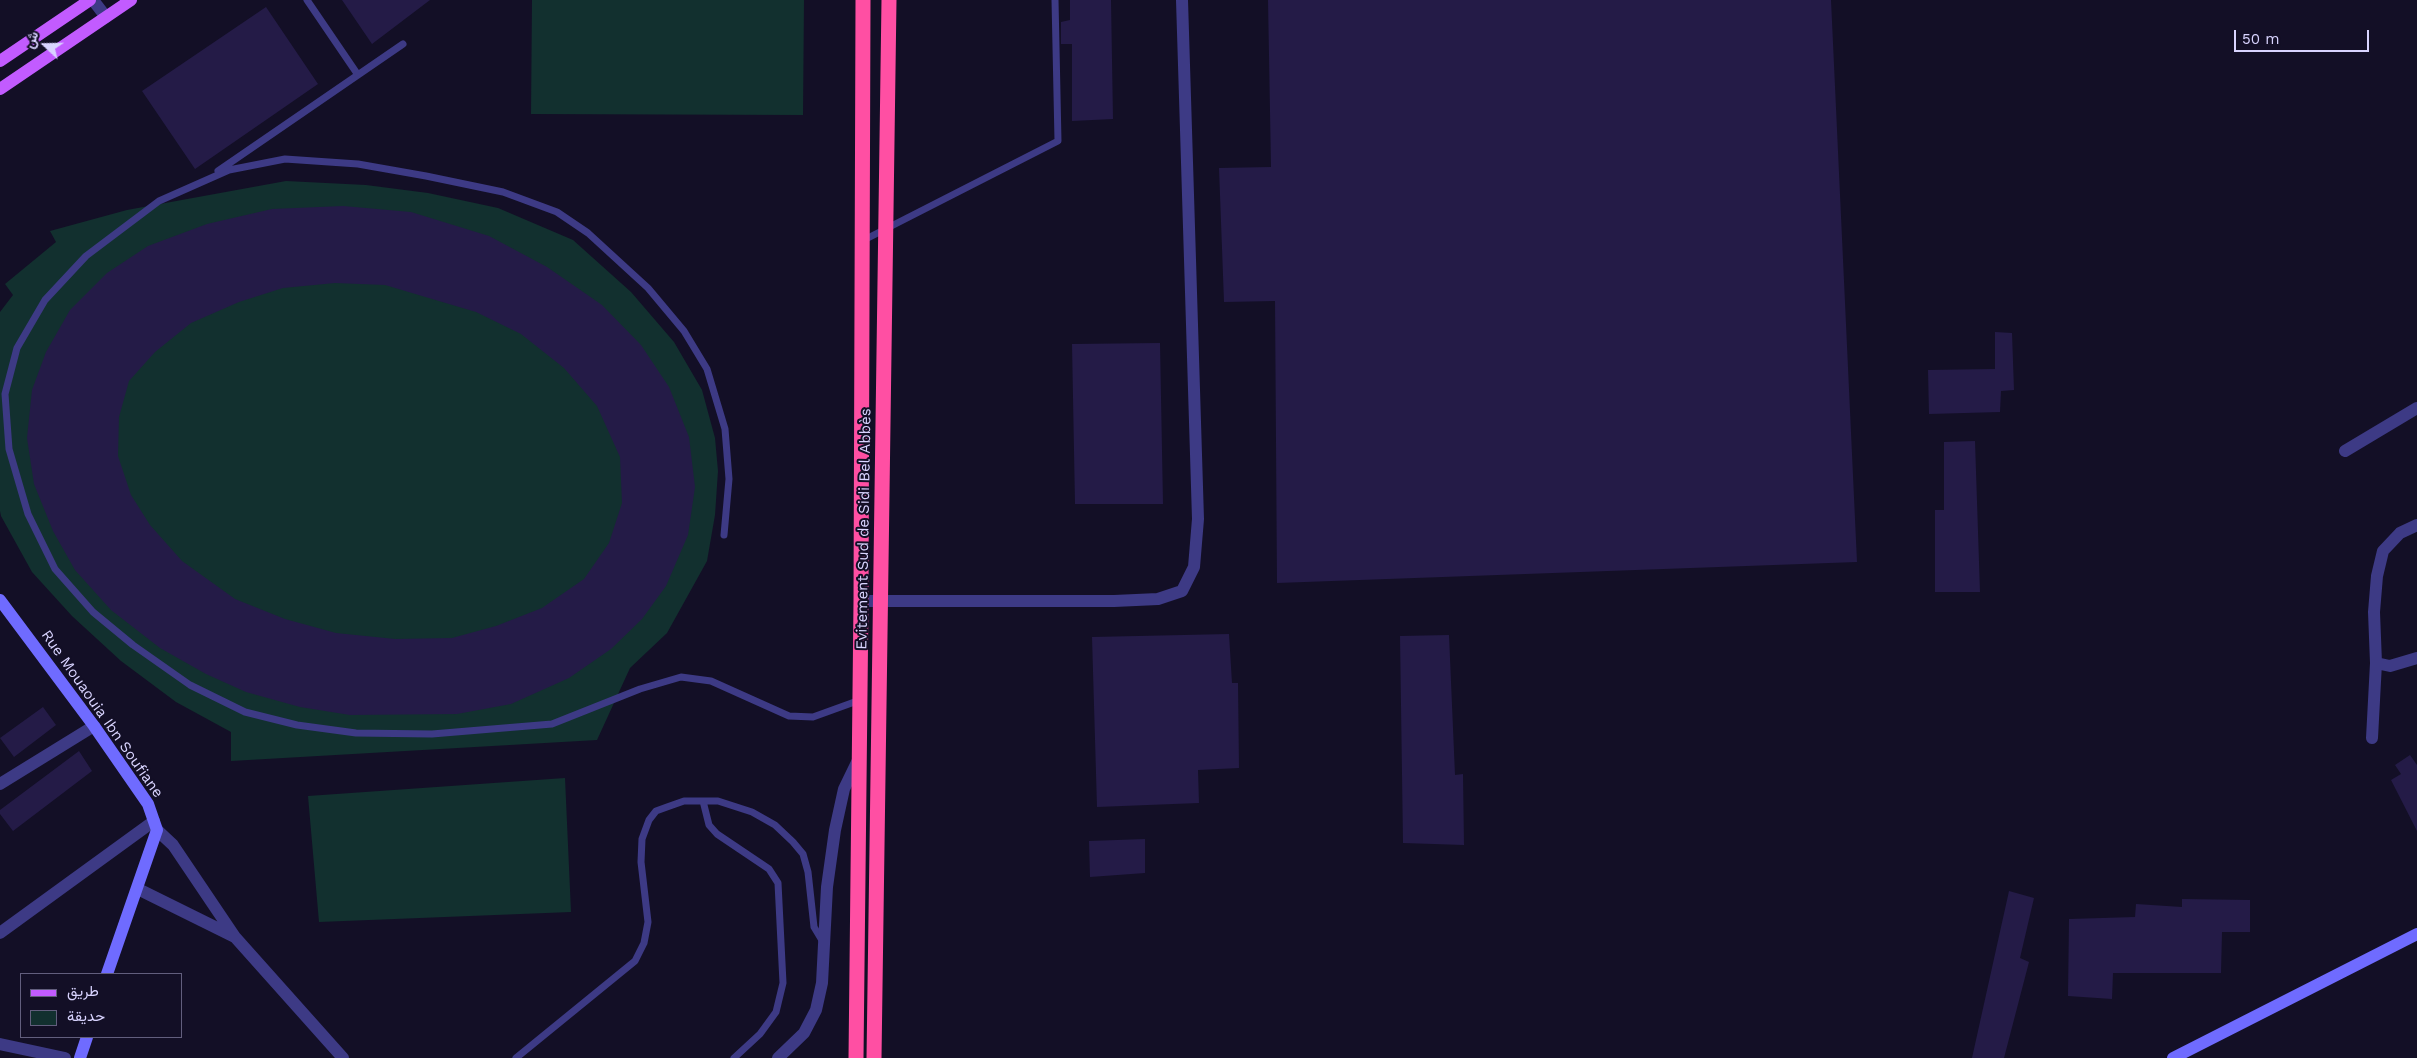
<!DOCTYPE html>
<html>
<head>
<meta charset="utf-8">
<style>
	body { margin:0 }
	#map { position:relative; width:2417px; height:1058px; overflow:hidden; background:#130f26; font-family:"Work Sans",Vazirmatn,sans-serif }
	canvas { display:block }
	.legend { position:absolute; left:20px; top:973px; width:162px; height:65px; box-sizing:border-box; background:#130f26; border:1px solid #625e7d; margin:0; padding:6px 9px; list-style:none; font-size:15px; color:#d9d4ff }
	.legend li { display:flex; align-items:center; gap:10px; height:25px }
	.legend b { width:25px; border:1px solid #625e7d }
	.north { position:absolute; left:20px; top:20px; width:50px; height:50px; -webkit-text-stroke:4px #130f26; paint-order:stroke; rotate:291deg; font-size:14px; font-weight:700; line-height:20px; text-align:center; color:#d9d4ff }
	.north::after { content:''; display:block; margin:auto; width:18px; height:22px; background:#d9d4ff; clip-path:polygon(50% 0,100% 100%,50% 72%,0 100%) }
	.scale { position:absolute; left:2234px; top:30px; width:135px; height:22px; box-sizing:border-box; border:2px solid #d9d4ff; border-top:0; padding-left:6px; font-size:15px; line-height:18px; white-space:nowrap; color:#d9d4ff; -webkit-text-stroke:4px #130f26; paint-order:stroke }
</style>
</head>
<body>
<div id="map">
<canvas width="2417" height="1058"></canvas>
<ul class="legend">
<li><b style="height:6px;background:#c25bff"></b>طريق</li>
<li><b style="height:14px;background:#12302f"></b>حديقة</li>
</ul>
<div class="north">ش</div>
<div class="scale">50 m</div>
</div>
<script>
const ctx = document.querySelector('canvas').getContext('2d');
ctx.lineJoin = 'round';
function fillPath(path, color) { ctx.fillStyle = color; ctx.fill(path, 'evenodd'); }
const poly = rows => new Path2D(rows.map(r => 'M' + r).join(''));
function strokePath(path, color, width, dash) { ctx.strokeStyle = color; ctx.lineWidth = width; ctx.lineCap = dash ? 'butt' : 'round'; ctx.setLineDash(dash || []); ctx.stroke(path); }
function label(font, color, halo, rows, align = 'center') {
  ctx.font = font + ' "Work Sans",sans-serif'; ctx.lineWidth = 4; ctx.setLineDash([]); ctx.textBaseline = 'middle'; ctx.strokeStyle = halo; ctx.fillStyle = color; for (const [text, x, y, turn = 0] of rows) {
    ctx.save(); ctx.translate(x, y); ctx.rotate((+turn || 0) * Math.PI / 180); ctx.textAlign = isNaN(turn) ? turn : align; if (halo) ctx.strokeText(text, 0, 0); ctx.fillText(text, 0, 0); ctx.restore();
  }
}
fillPath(poly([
	[532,0,804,0,803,115,531,114],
	[286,181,366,185,428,193,498,208,573,240,631,292,674,342,702,390,715,438,718,471,715,515,707,561,667,633,630,668,597,740,231,761,231,732,176,702,121,661,72,616,32,572,1,516,0,511,0,312,13,295,5,284,56,242,50,231,127,210],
	[565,778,571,912,319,922,308,796]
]), '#12302f');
fillPath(poly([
	[342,0,430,0,372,44],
	[1070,0,1111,0,1113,119,1072,121,1072,44,1061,44,1061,22,1070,20],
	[1268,0,1831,0,1857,562,1277,583,1275,301,1224,302,1219,168,1271,167],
	[266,7,318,84,195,169,142,91],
	[343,206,411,212,489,236,547,267,602,305,641,345,669,387,689,437,695,487,688,535,666,586,642,619,611,649,569,678,511,704,457,714,350,715,300,707,246,692,206,674,160,648,111,610,75,570,53,531,34,484,27,438,32,390,46,352,70,310,107,273,148,246,207,224,272,209],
	[335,283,385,285,476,312,521,334,564,368,597,406,620,457,622,503,609,543,584,579,542,608,496,626,452,638,395,639,336,633,285,619,235,599,182,561,150,525,131,495,118,456,119,417,129,381,155,352,191,323,239,302,283,288],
	[1995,332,2012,333,2014,390,2001,391,2000,412,1929,414,1928,370,1995,369],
	[1160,343,1163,504,1075,504,1072,344],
	[1975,441,1980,592,1935,592,1935,510,1944,510,1944,442],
	[1229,634,1232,683,1238,683,1239,768,1198,770,1199,803,1097,807,1092,637],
	[1449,635,1455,775,1463,774,1464,845,1403,843,1400,636],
	[43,707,56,725,14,757,0,738],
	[79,751,92,771,13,831,0,814,0,810],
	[2410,755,2417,765,2417,831,2391,780,2401,774,2395,765],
	[1145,839,1145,873,1090,877,1089,841],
	[2009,891,2034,898,2020,958,2029,962,2004,1058,1972,1058],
	[2182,899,2250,900,2250,932,2222,932,2221,973,2113,973,2112,999,2068,996,2069,919,2135,917,2136,904,2182,907]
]), '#241b47');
strokePath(poly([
	[307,0,358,75],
	[218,171,403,44],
	[862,241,1058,141,1055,0],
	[724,535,729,479,725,429,707,369,684,331,648,288,588,233,557,212,503,192,426,176,358,164,285,159,229,170,159,201,86,256,45,300,17,348,5,394,9,449,28,514,55,569,93,612,133,645,190,685,245,712,297,725,356,733,432,734,552,724,640,689,681,677,711,681,789,716,813,717,860,700],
	[703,801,709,825,717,834,769,869,778,883,783,983,776,1012,760,1034,734,1058],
	[516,1058,635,961,644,943,648,922,641,862,642,839,649,820,656,811,667,807,684,801,718,801,752,812,775,825,793,842,803,854,808,872,814,927,823,942]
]), '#3d3a85', 7);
strokePath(poly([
	[93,0,106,17],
	[2345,451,2417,408],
	[861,601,1114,601,1158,599,1182,591,1194,567,1198,519,1182,0],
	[2376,663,2390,666,2417,658],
	[2372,738,2376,663,2374,612,2377,576,2383,551,2400,533,2417,525],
	[0,784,94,726],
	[157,830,173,845,235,937,343,1058],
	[138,889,235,937],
	[0,933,154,821],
	[0,1044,65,1058],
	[778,1058,804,1033,816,1010,822,983,827,887,835,830,844,789,859,758]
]), '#3d3a85', 12);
strokePath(poly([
	[0,600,94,726,148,804,157,830,107,974],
	[80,1058,87,1037],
	[2173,1058,2417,934]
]), '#6f6bff', 12);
strokePath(poly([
	[0,61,90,0],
	[0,89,131,0]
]), '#c25bff', 12);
strokePath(poly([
	[856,1058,861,601,863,0],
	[874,1058,889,0]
]), '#ff4fa3', 15);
label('15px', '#d9d4ff', '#130f26', [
	["Evitement Sud de Sidi Bel Abbès",864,529,-89],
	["Rue Mouaouia Ibn Soufiane",102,714,55]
]);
</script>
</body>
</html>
